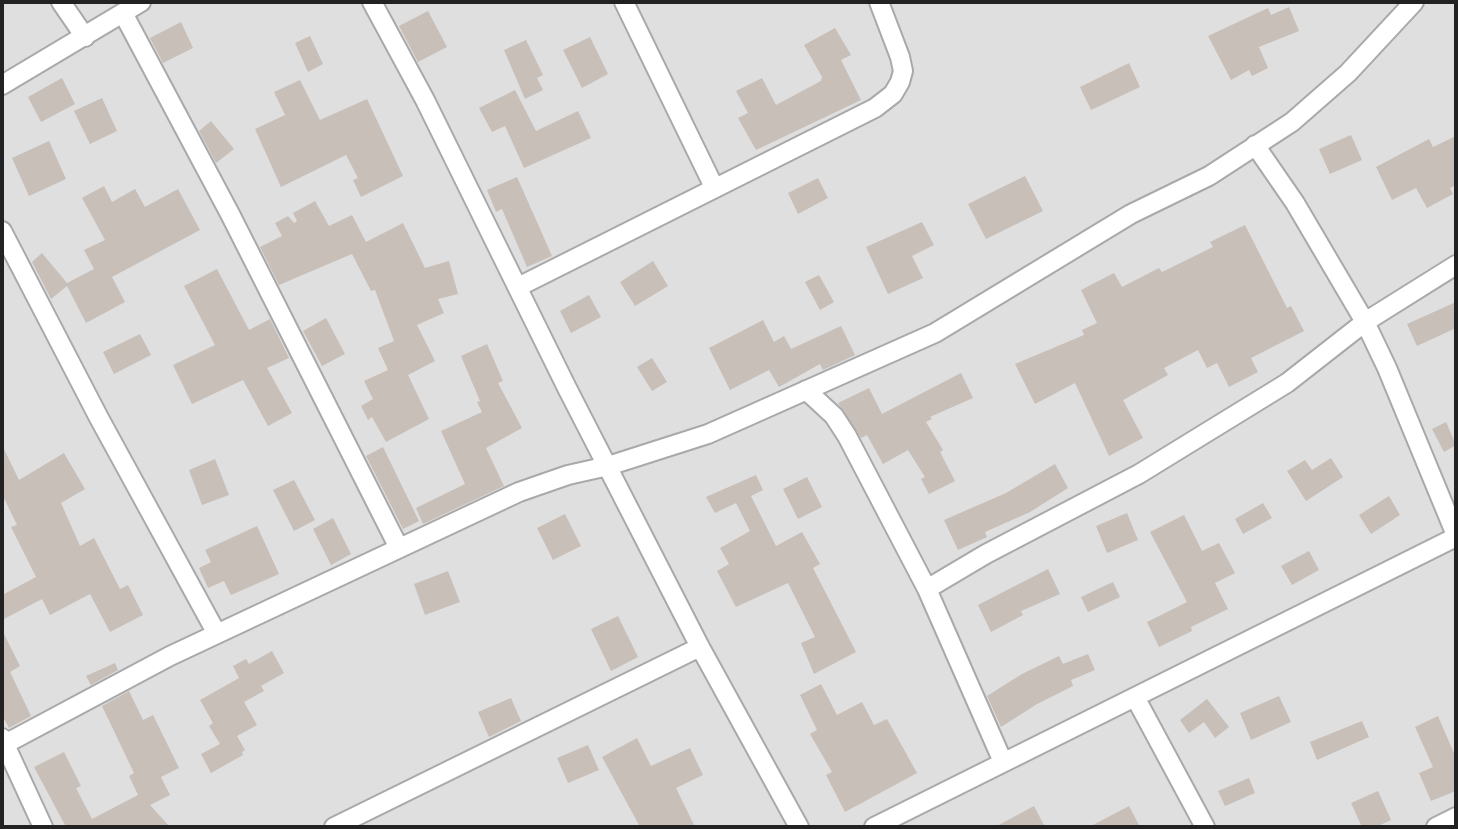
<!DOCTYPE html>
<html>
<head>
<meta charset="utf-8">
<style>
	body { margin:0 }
	#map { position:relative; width:1458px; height:829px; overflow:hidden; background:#f2efe9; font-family:Mulish,sans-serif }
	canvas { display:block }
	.frame { position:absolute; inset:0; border:4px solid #222; pointer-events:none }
</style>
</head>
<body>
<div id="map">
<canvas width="1458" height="829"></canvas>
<div class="frame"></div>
</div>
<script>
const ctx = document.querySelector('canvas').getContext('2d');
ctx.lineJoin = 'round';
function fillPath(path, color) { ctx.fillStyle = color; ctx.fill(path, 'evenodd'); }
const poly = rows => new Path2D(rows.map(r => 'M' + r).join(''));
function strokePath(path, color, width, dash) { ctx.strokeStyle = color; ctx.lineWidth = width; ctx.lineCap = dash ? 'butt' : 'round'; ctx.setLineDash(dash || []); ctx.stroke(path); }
fillPath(poly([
	[2,2,1456,2,1456,827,2,827]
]), '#e0dfdf');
fillPath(poly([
	[1289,7,1299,31,1259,47,1268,68,1252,76,1249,70,1231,80,1208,36,1268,8,1271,15],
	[428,11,447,47,418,62,399,26],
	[181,22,193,48,163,63,150,38],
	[835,28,851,55,841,60,861,100,756,150,738,118,748,113,736,91,762,78,776,105,821,81,822,77,804,45],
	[310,36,323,64,308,72,295,43],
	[590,37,608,74,582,88,563,50],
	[526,40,543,75,537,78,543,90,525,99,504,50],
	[1129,63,1140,87,1091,110,1080,87],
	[62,78,75,104,41,122,28,97],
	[300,80,320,120,367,99,403,176,361,197,353,180,358,178,346,155,281,187,255,129,285,115,274,92],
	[515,90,536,131,578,111,591,138,524,168,505,126,492,132,479,108],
	[102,98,117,131,90,144,74,111],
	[211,121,234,149,216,163,199,131],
	[1351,135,1362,160,1330,174,1319,149],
	[1456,136,1456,185,1450,188,1453,194,1427,208,1416,188,1392,200,1376,167,1429,139,1433,147],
	[49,141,66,179,29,196,12,158],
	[1025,176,1043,211,986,239,968,204],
	[517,177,552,256,527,267,502,209,496,212,487,190],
	[818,178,828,198,798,214,788,193],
	[104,186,112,202,135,189,145,207,178,189,200,230,112,277,125,302,86,323,67,286,51,299,32,262,42,253,67,283,94,269,84,250,105,240,82,198],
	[315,201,329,226,352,215,366,242,403,223,425,268,449,261,458,294,438,299,444,313,417,325,435,361,408,375,429,419,386,442,372,417,368,420,361,406,373,399,364,381,388,370,378,348,394,341,375,290,371,291,352,254,279,285,260,247,282,236,275,223,288,216,294,223,297,221,293,213],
	[922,222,934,245,912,256,923,278,888,294,866,247],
	[1245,225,1287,308,1291,306,1304,331,1251,358,1258,372,1229,387,1217,363,1207,368,1198,350,1164,368,1168,375,1123,400,1143,438,1109,456,1075,383,1035,404,1015,364,1084,335,1082,330,1097,323,1081,290,1114,273,1122,287,1159,268,1162,272,1213,247,1210,242],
	[653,261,668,286,635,306,620,282],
	[217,269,249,330,270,319,289,358,267,368,292,413,268,426,243,380,192,404,173,365,215,345,184,286],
	[819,275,834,302,820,310,805,282],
	[589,295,601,317,571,333,560,311],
	[1456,302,1456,328,1417,346,1407,324],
	[326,318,345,354,322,366,303,331],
	[763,320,774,342,784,336,791,349,841,326,855,355,823,370,820,364,779,387,769,370,730,390,709,348],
	[140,334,151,355,114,374,103,352],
	[487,344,503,381,498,383,522,428,486,448,504,486,423,524,416,508,465,484,441,431,482,412,477,402,480,401,461,356],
	[652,358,667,382,652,391,637,367],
	[961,373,973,398,930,417,932,419,926,422,943,450,940,452,955,481,929,494,921,479,925,477,908,450,883,464,867,435,861,438,838,403,869,388,882,414],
	[1446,422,1456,445,1444,452,1432,429],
	[2,445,19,480,64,453,85,489,61,503,80,546,94,538,120,589,128,585,143,615,110,632,90,594,50,615,42,599,2,620,2,595,36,577,11,527,17,525,2,494],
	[383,447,419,521,403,529,366,456],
	[1331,458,1343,477,1306,501,1287,471,1305,460,1312,470],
	[215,459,229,495,202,505,189,470],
	[1055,464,1068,488,1030,512,985,532,987,537,958,550,944,520,1006,493],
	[756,475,763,490,751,496,776,546,802,532,820,564,813,568,856,652,814,674,801,643,815,637,788,583,736,607,717,571,729,564,720,548,750,531,736,503,715,513,706,497],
	[807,477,822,507,798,519,783,489],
	[294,480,315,520,294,531,273,490],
	[1389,496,1400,515,1371,534,1359,515],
	[1263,503,1272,518,1243,534,1235,519],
	[1127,513,1138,540,1107,553,1096,526],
	[565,514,581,546,553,560,537,528],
	[1184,515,1202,551,1219,543,1235,573,1215,583,1228,609,1191,627,1192,631,1159,647,1147,622,1187,602,1150,532],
	[333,518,351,554,331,565,313,529],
	[257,526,279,574,231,595,224,581,208,588,199,568,211,562,205,550],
	[1309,551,1319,570,1292,585,1281,566],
	[1048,569,1060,594,1021,611,1023,615,991,632,978,605],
	[448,571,460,602,425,615,414,584],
	[1113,582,1120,597,1088,612,1081,597],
	[618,616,638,657,611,671,591,629],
	[2,630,20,666,10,672,31,716,9,728,2,715],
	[272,651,284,673,261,686,264,691,244,702,257,725,237,736,245,750,242,752,243,755,211,773,201,754,220,744,209,726,213,723,200,700,239,678,233,666,246,659,249,664],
	[1088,654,1095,670,1071,680,1073,686,1037,704,1001,727,987,696,1022,674,1059,656,1063,664],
	[115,663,118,670,91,685,86,676],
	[821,684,837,715,862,702,874,725,887,719,917,773,845,812,826,775,832,772,810,734,817,730,800,695],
	[129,691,143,720,153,715,179,768,161,777,170,795,150,805,170,827,66,827,34,767,64,752,81,786,76,788,92,819,138,795,129,776,134,773,102,706],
	[1279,696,1291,722,1251,740,1240,713],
	[511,698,521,721,489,737,478,712],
	[1207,699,1229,727,1215,738,1204,722,1189,733,1180,720],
	[1438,716,1456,758,1456,791,1431,801,1419,773,1433,767,1415,727],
	[1362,721,1369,737,1317,760,1310,742],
	[637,738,651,766,690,748,703,775,676,788,695,827,640,827,602,757],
	[588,745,599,770,568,783,557,758],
	[1249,778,1255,793,1225,806,1218,791],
	[1378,791,1391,820,1376,827,1362,827,1351,803],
	[1034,806,1045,827,995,827],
	[1129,806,1140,827,1089,827]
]), '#c7bfb8');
const street = poly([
	[61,2,85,37],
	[372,2,425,100,567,388,700,647,799,827],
	[624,2,714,187],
	[123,13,230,214,399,548],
	[2,85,141,2],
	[1255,145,1295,203,1365,322,1387,368,1456,535],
	[2,231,99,418,217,634],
	[518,287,875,108,893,94,900,82,903,71,900,57,879,2],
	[806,390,834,416,847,436,927,589,1003,762],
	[927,589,986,554,1139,474,1287,383,1365,322,1456,265],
	[1135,697,1205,827],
	[2,738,43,827],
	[5,744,170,656,519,492,568,475,608,466,708,434,935,333,1131,214,1209,176,1292,122,1348,73,1414,2],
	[334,827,700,647],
	[874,827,1456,537],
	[1436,827,1456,817]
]);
strokePath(street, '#a9a9a9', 22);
strokePath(street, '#fff', 18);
</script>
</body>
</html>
